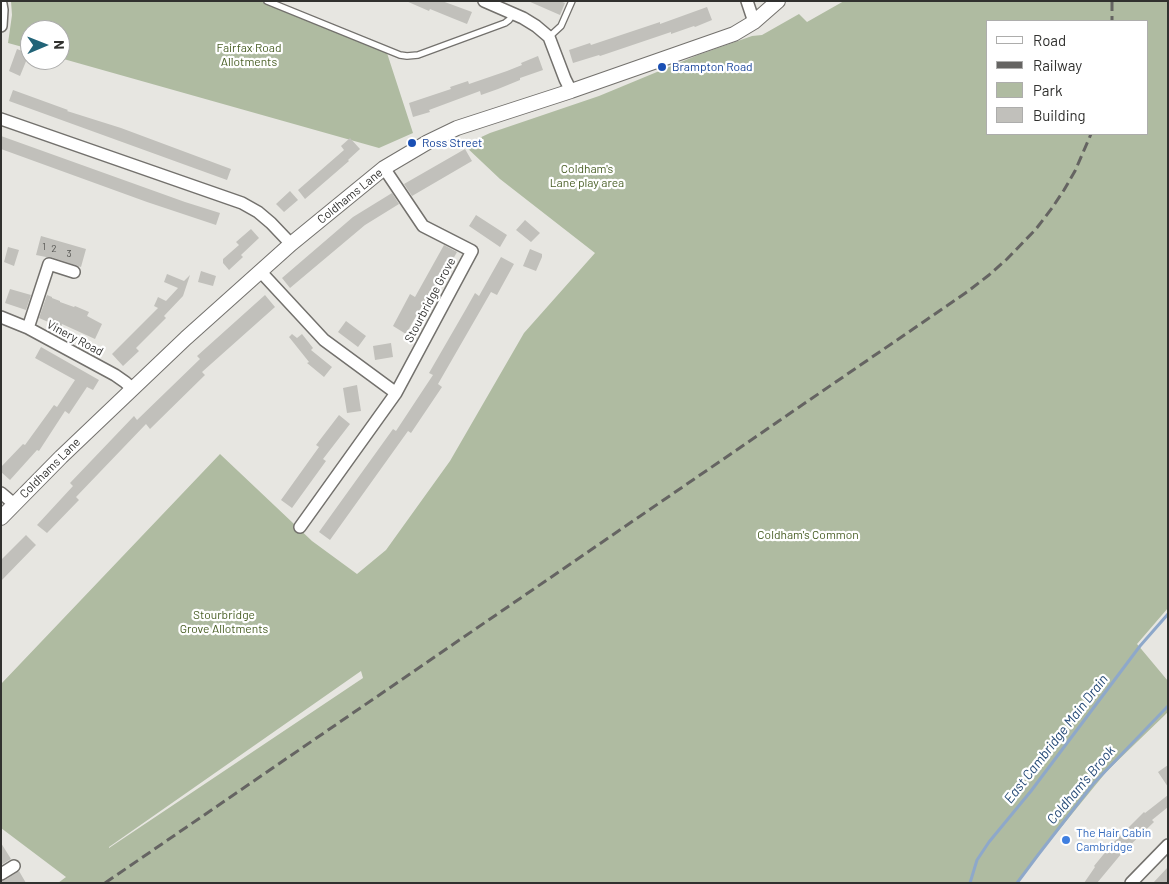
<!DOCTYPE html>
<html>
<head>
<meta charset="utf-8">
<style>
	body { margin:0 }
	#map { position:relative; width:1169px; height:884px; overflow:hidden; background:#e7e6e1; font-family:Barlow,sans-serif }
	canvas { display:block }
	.frame { position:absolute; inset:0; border:2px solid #31312f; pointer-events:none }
	.legend { position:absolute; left:986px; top:20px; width:162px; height:115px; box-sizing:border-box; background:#fff; border:1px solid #adadac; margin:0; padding:6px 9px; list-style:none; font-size:15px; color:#31312f }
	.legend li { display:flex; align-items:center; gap:10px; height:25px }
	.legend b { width:25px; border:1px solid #adadac }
	.north { position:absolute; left:20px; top:20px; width:50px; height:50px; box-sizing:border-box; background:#fff; border:1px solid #adadac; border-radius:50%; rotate:89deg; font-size:14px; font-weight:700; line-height:20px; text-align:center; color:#31312f }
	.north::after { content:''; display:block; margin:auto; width:18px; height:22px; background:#226478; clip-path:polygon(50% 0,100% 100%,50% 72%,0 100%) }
</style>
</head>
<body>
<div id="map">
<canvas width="1169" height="884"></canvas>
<div class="frame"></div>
<ul class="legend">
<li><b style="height:6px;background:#fff"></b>Road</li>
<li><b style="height:6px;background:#656462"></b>Railway</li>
<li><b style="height:14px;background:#afbba1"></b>Park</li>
<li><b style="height:14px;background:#c1c0bb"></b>Building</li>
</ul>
<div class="north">N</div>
</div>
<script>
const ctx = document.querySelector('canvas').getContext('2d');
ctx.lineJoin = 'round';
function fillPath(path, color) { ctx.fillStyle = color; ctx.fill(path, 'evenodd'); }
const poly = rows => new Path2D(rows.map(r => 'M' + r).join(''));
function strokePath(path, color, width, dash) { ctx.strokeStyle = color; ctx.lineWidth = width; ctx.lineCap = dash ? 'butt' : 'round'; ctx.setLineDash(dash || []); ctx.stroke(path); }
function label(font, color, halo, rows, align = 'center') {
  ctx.font = font + ' Barlow,sans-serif'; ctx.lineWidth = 4.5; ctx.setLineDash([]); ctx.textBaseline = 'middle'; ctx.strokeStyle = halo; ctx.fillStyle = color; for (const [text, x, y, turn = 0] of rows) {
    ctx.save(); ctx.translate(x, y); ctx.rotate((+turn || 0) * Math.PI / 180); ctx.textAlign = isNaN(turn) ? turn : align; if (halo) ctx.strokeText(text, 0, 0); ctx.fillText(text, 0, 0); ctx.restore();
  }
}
fillPath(poly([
	[11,1,260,1,387,53,413,133,379,148,60,58,60,30,30,30,30,49,8,43,12,15],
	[844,1,1168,1,1168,608,1137,644,1168,681,1168,712,1107,771,1019,879,1017,883,58,883,66,877,1,828,1,684,220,454,312,541,357,574,386,550,450,461,524,333,595,253,500,179,464,145,490,133,599,96,698,55,752,36,762,35,799,14,807,22],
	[988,21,1148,21,1148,134,988,134],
	[361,671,363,678,109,848,109,847]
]), '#afbba1');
strokePath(poly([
	[970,883,977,860,989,842,1031,791,1140,646,1168,614],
	[1017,883,1038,855,1093,784,1168,706]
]), '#8ea8ca', 3);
fillPath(poly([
	[406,1,442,1,472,12,467,24,452,18,430,9,429,11],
	[528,1,560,1,565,3,560,15],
	[707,7,712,20,695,27,694,26,671,34,671,32,600,56,599,55,573,63,569,50,590,43,591,45,660,22,660,24],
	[17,49,29,54,20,76,9,71],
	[538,56,543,70,520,78,520,80,498,89,481,95,480,91,429,110,430,112,413,117,409,103,451,89,450,87,468,81,469,84,507,71,522,65,521,63],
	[13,90,68,110,67,111,121,128,231,169,227,180,9,101],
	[1,136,185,202,220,213,216,225,147,202,1,149],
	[350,138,360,149,348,160,349,161,305,199,298,190,344,150,341,146],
	[465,149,472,161,412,196,404,184],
	[290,191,298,200,284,212,276,204],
	[392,193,399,204,365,225,290,288,282,278,353,217],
	[476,215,507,235,500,247,469,226],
	[525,220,540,233,531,242,516,230],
	[251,229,259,238,241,255,243,257,229,270,223,263,223,259,239,245,236,242],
	[41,236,86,249,81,267,51,257,46,257,36,255],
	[444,245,457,252,430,300,427,297,406,334,393,326,410,294,415,297],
	[8,247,19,250,14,266,4,262],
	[530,249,542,254,542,257,536,271,523,266],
	[501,257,514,264,497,295,491,292,438,384,442,387,411,433,408,431,330,540,319,532,393,429,396,431,425,387,433,375,429,373,466,309,475,293,479,296],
	[201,271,216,276,213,286,198,282],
	[167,274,184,281,190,275,183,296,164,316,166,318,136,348,139,351,123,366,112,354,158,308,154,306,158,297,166,301,178,288,164,282],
	[10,289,31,295,26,310,5,303],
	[47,295,52,297,52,298,60,301,60,302,74,307,75,306,89,312,87,316,102,324,95,339,62,324,61,328,52,325,53,324,39,318],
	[265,295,275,307,202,372,205,375,150,429,146,424,76,497,79,500,47,533,37,525,73,486,70,483,134,416,137,420,200,359,197,356],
	[346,321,366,336,358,347,338,332],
	[292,334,297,338,302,334,313,348,311,350,332,367,324,377,307,363,309,362,289,337],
	[391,343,393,357,375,360,373,346],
	[41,347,99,380,93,390,87,387,69,414,65,411,39,451,37,450,10,480,1,472,1,467,23,444,25,445,54,405,57,407,75,380,35,358],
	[357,385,361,411,347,413,343,388],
	[339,415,350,424,323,459,326,461,292,508,281,500,319,447,316,445],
	[26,535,36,545,1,581,1,560],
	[1168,765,1168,787,1158,772],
	[1168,795,1168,807,1152,820,1154,822,1122,853,1097,883,1084,883,1095,867,1094,866,1112,844,1144,812,1145,813],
	[1,843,11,859,1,865],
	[1168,867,1168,883,1153,883],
	[19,871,26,883,1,883,1,881,5,880]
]), '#c1c0bb');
const service = poly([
	[267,1,400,55,407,56,418,55,505,23,509,20,513,14],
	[549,37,561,26,572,1]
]);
const minor = poly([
	[484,1,523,18,536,26,549,37,565,79,571,91],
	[747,1,754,22],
	[1,4,2,10,1,26],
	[1,119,242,203,258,212,271,223,291,244],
	[260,271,324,340,396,393],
	[1,317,28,328,115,375,125,382,133,389],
	[28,328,49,264,74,272],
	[1,493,14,504],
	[300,527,396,393,472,251,423,226,384,168],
	[1,874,14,866],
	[1131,883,1168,845]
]);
const tertiary = poly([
	[1,518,61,457,186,338,291,244,384,168,428,142,457,128,571,91,734,34,754,22,778,1]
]);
strokePath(service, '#73716d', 8);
strokePath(minor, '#73716d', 14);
strokePath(tertiary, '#73716d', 16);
strokePath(service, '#fff', 5.5);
strokePath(minor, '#fff', 11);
strokePath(tertiary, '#fff', 14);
strokePath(poly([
	[1112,1,1112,21],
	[105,883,967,292,989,275,1007,259,1036,229,1052,208,1064,190,1075,171,1091,134]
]), '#656462', 3, [10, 5]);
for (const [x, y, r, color] of [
	[662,67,5,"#1a4fb4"],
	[412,143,5,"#1a4fb4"],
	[1066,840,5,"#3f7fe0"]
]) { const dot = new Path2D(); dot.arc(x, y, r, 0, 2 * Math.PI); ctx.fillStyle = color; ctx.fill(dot); strokePath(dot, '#fff', 2); }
label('10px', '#555552', null, [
	["1",44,247],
	["2",54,249],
	["3",69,254]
]);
label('12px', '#4a6027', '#fff', [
	["Fairfax Road",249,48],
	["Allotments",249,62],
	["Coldham's",587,169],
	["Lane play area",587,183],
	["Coldham's Common",808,535],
	["Stourbridge",224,615],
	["Grove Allotments",224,629]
]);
label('12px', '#164399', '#fff', [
	["Brampton Road",672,67],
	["Ross Street",422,143]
], 'left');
label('12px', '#31312f', '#fff', [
	["Coldhams Lane",350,196,-39],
	["Stourbridge Grove",430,300,-62],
	["Vinery Road",75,338,28],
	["Coldhams Lane",50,468,-45]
]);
label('12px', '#366cbe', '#fff', [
	["The Hair Cabin",1076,833],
	["Cambridge",1076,847]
], 'left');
label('italic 14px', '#244976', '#fff', [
	["East Cambridge Main Drain",1056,739,-52],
	["Coldham's Brook",1081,785,-50]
]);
</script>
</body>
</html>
